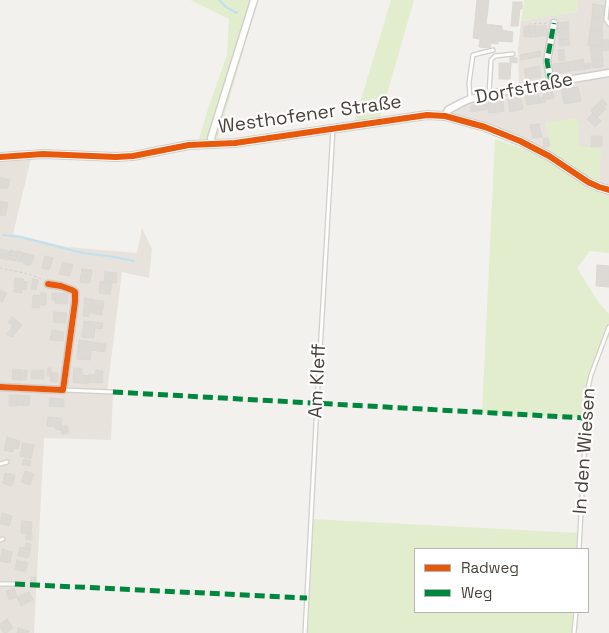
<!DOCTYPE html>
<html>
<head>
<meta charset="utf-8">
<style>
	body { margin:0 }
	#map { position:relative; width:609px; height:633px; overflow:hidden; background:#f3f1ed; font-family:"Space Grotesk",sans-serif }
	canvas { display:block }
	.legend { position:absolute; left:414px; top:548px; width:175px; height:65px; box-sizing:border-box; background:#fff; border:1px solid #b7b3b0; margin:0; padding:6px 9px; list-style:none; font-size:15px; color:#4a4239 }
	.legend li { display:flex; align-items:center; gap:10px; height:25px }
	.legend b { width:25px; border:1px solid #b7b3b0 }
</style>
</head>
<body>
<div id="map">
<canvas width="609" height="633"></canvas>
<ul class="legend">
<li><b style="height:6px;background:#e8590c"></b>Radweg</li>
<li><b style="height:6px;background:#00873e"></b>Weg</li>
</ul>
</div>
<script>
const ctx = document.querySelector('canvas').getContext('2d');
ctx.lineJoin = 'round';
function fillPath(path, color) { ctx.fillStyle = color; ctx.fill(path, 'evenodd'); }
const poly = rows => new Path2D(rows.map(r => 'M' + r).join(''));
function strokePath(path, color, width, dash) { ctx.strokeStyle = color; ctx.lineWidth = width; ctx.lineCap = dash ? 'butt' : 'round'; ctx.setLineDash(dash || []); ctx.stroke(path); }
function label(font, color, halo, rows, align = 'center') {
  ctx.font = font + ' "Space Grotesk",sans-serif'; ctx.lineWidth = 4.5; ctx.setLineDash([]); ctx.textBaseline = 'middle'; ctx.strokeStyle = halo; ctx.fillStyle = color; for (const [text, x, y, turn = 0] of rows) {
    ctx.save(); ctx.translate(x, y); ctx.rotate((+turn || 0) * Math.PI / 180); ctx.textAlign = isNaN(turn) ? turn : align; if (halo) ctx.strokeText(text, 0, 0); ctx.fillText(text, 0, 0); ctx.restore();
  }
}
fillPath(poly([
	[578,0,609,0,609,190,599,187,579,146,579,124,546,123,551,151,549,156,520,141,445,116,461,103,519,88,518,50,521,21,576,12],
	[32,154,13,234,67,247,137,253,142,228,152,249,149,278,122,272,107,392,113,392,111,440,44,438,34,633,0,633,0,157]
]), '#e7e2db');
fillPath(poly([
	[190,0,258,0,218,138,199,139,208,109,227,55,229,19],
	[391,0,414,0,379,122,353,126],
	[524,0,578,0,576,12,521,21],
	[576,118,579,124,579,146,601,148,599,187,609,190,609,253,590,251,577,268,599,303,609,314,609,338,605,338,591,375,585,418,482,413,495,139,521,148,547,160,550,151,546,122],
	[311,519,580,533,579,549,415,549,415,612,575,612,574,633,305,633]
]), '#e2edce');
strokePath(poly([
	[219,0,226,7,237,13],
	[3,235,21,237,83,253,115,257,134,261]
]), '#bfe0ef', 2);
const building = poly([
	[477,0,489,0,486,24,502,26,502,30,513,32,512,42,498,41,498,44,491,43,490,48,479,47,480,39,473,38,477,0],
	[513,2,522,2,522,9,520,9,518,26,511,26,513,2],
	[593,4,605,6,603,18,592,17,593,4],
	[592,17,603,18,602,31,590,30,592,17],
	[568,22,569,28,558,29,558,23,568,22],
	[546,25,547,36,541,36,541,26,546,25],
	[529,26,535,26,536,37,530,37,529,26],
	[529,26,530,37,524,37,524,27,529,26],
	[535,26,541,26,541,36,536,37,535,26],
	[569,28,569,34,558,34,558,29,569,28],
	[590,30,603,31,601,45,588,46,590,30],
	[558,34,569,34,569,39,559,40,558,34],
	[569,39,570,45,559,46,559,40,569,39],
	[602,40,609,40,609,50,602,51,602,40],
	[601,45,603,60,592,61,590,46,601,45],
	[564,49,565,60,559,61,558,50,564,49],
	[540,51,541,56,521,60,520,55,540,51],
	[510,57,517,58,517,63,510,62,510,57],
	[583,59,585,69,570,71,568,62,583,59],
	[603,60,603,67,593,68,592,61,603,60],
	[568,62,570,71,555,74,553,64,568,62],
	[499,63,511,63,510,79,499,79,499,63],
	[591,63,591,68,585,69,584,64,591,63],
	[539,66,541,77,526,79,524,69,539,66],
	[578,87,581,101,564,104,561,89,578,87],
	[552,89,554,98,544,100,543,91,552,89],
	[538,93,540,103,527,105,525,95,538,93],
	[520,96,523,109,510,112,508,99,520,96],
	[544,97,545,102,540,103,539,98,544,97],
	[602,99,607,104,604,107,606,109,597,118,591,110,602,99],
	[503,100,504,111,489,113,487,103,503,100],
	[488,104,488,109,471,112,471,106,488,104],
	[593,113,601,121,595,127,587,119,593,113],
	[539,124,542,137,533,138,530,125,539,124],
	[591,136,602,136,602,146,591,147,591,136],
	[548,138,550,146,544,147,543,139,548,138],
	[0,177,10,180,7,189,0,188,0,177],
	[0,201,8,203,5,216,0,215,0,201],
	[1,249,11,252,8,260,0,258,1,249],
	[11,250,17,252,15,261,9,259,11,250],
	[18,251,24,253,21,262,15,260,18,251],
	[24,253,34,256,30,266,24,264,24,262,21,261,24,253],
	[45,256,53,258,49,270,42,268,45,256],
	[63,262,73,265,69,276,59,274,63,262],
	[597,265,609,266,609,287,596,286,597,265],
	[82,269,92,270,91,277,81,275,82,269],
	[105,272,117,273,116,283,104,281,105,272],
	[81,275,91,277,90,283,80,282,81,275],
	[15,278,24,279,23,281,27,282,26,290,22,289,22,293,14,292,15,278],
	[33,279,38,280,36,290,31,289,33,279],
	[100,281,112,283,110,294,99,293,100,281],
	[0,290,7,293,2,302,0,301,0,290],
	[41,293,46,293,46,305,40,305,39,308,32,307,33,295,41,296,41,293],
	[52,293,56,294,55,300,52,300,52,293],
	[56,293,68,294,67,304,55,303,56,293],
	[85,298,92,299,89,317,83,316,85,298],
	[93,300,104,301,103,308,92,307,93,300],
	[92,307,103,308,102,315,91,313,92,307],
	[54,312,67,313,65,323,53,322,54,312],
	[12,317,22,325,12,337,7,334,13,326,8,322,12,317],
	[84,321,103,323,102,329,95,328,94,338,82,337,84,321],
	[52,330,64,332,63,341,50,340,52,330],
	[79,340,106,344,105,352,91,350,90,360,77,359,79,340],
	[48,368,51,368,50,376,47,376,48,368],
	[74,368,82,369,82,375,89,376,88,384,73,382,74,368],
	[13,369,20,370,19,380,12,379,13,369],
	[20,370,27,370,26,380,19,380,20,370],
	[32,370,44,370,44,379,31,379,32,370],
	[96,370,103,371,102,383,88,382,89,374,95,375,96,370],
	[51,372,58,373,57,382,50,381,51,372],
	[9,395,17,395,17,406,9,406,9,395],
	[17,395,30,396,29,406,17,405,17,395],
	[50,398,64,399,64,407,49,406,50,398],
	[48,417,62,418,61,430,55,429,55,427,47,426,48,417],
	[62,426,68,426,68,434,61,434,62,426],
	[7,437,20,441,18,449,13,448,12,452,4,450,7,437],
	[23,443,34,445,31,459,20,456,23,443],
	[24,459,31,461,30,466,22,464,24,459],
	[25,471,34,474,30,485,21,482,25,471],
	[5,473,15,475,12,486,3,483,5,473],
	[2,513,12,516,9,526,0,524,2,513],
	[22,521,32,522,31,534,21,533,22,521],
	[26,533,32,534,32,540,26,540,26,533],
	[26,543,31,544,30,549,25,548,26,543],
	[20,547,31,549,28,558,18,555,20,547],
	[2,549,12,552,10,563,0,561,2,549],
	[17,560,28,563,25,572,15,569,17,560],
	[31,577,36,577,36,583,31,583,31,577],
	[14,588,17,597,9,600,6,591,14,588],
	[29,592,33,600,21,606,17,597,29,592],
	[7,619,13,628,6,633,4,633,0,627,0,624,7,619],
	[18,628,29,631,28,633,17,633,18,628]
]);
fillPath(building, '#dddad6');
strokePath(building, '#dbd8d3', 1);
const service = poly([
	[608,0,606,19,609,24],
	[489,94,491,60,495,56,513,54],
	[470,98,469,83,473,55,493,50],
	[64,390,113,392],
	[0,464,7,462],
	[0,540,3,539],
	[579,549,588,388,591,375,609,327],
	[0,584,15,584],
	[305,633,317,404,333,129],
	[574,633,576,612]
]);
const minor = poly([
	[551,83,547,61,554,23],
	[445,116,448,110,461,103,470,99,519,88,609,73],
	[212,144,211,138,254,0],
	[0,387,63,390,75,302,75,292,72,290,61,286,48,284]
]);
const tertiary = poly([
	[0,157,43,154,116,157,133,156,189,145,235,143,427,115,445,116,485,127,520,141,549,156,588,182,599,187,609,190]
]);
strokePath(service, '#d1cfcb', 5.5);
strokePath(minor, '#d1cfcb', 9);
strokePath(tertiary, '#d1cfcb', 10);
strokePath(poly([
	[529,24,549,23],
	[0,268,29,274,44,280]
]), '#d3d1cc', 1, [2.5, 2.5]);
strokePath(service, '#fdfdfc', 3);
strokePath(minor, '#fdfdfc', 6);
strokePath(tertiary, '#fdfdfc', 8);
strokePath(poly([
	[551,83,547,61,554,23],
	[113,392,585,418],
	[15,584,307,598]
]), '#00873e', 5, [10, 5]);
strokePath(poly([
	[0,157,43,154,116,157,133,156,189,145,235,143,427,115,445,116,485,127,520,141,549,156,588,182,599,187,609,190],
	[0,387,63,390,75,302,75,292,72,290,61,286,48,284]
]), '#e8590c', 6);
label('19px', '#4a4239', '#fff', [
	["Dorfstraße",524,89,-11],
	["Westhofener Straße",310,115,-8],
	["Am Kleff",318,381,-87],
	["In den Wiesen",585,451,-86]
]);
</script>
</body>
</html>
